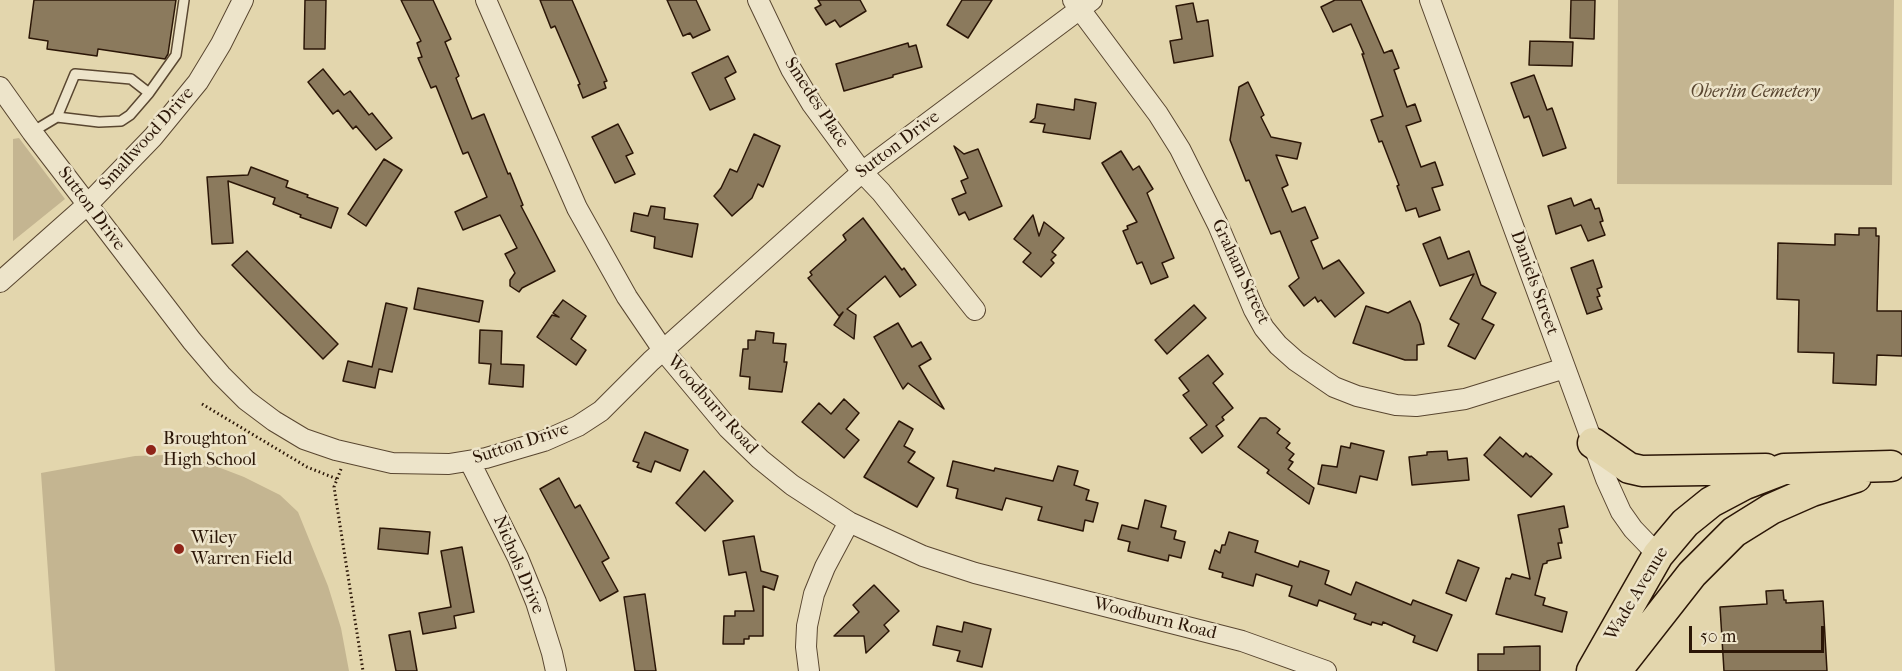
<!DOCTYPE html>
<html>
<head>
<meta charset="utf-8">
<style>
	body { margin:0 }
	#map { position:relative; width:1902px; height:671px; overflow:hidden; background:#e3d6ad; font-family:"IM FELL French Canon",serif }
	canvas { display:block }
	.scale { position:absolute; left:1689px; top:626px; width:135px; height:27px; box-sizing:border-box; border:3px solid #2b1607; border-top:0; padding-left:8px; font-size:18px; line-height:21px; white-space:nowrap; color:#2b1607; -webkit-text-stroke:4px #ede4ca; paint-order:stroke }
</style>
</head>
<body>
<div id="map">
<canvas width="1902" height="671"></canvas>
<div class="scale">50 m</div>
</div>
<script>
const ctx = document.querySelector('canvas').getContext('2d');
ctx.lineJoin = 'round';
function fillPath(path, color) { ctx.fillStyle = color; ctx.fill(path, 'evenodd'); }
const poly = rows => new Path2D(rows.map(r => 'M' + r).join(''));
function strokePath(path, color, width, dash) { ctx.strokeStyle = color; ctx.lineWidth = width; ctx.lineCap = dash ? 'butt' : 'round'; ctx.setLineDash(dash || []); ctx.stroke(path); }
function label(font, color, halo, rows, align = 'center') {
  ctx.font = font + ' "IM FELL French Canon",serif'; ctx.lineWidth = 5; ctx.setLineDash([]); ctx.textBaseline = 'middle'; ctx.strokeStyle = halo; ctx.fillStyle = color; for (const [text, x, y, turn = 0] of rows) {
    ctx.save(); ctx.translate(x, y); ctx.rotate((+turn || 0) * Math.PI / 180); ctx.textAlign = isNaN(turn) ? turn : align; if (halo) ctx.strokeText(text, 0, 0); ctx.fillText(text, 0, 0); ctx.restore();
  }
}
fillPath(poly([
	[1618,0,1894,0,1892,185,1617,184],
	[19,138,65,199,13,241,13,139],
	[164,455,205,462,244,477,280,495,298,512,328,586,341,628,349,671,55,671,41,473,135,456]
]), '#c4b591');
const building = poly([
	[34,0,176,0,168,54,165,59,98,49,97,56,47,49,48,41,29,38,34,0],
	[305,0,326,0,325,49,304,49,305,0],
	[401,0,433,0,451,39,445,42,459,76,456,78,472,119,484,114,508,174,510,173,523,205,521,206,555,271,522,288,519,292,510,286,510,280,515,273,505,254,517,248,500,215,463,230,455,212,487,197,468,152,463,154,436,86,431,88,418,58,422,57,417,43,421,41,401,0],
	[540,0,572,0,607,81,604,82,606,88,583,98,578,85,580,84,555,26,551,28,540,0],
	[667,0,696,0,710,30,693,38,690,33,683,36,667,0],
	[818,0,860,0,866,11,840,27,835,20,826,25,815,8,821,5,818,0],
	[962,0,992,0,968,38,947,25,962,0],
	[1335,0,1361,0,1384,53,1392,50,1399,68,1394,70,1407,107,1415,104,1421,121,1406,126,1421,167,1435,162,1443,185,1432,188,1440,210,1419,217,1416,208,1406,211,1397,186,1399,185,1382,141,1379,142,1371,120,1383,116,1362,54,1364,54,1351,24,1333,32,1321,7,1335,0],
	[1571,0,1595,0,1594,39,1570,38,1571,0],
	[1193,3,1197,22,1208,20,1213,56,1174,63,1170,41,1182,39,1176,6,1193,3],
	[1530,41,1573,42,1572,66,1529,65,1530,41],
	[908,43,909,47,916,45,922,67,893,75,893,77,844,91,836,64,908,43],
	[728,56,736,72,725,78,735,99,710,110,692,73,728,56],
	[323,69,344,95,350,91,369,115,372,113,392,138,376,150,356,126,353,129,338,110,333,114,308,82,323,69],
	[1534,75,1547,110,1552,108,1566,148,1543,156,1529,116,1524,118,1511,83,1534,75],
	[1248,82,1264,115,1261,117,1271,137,1301,143,1297,159,1276,155,1288,185,1282,188,1292,212,1305,207,1318,238,1311,241,1323,269,1339,260,1364,293,1335,317,1321,300,1318,302,1315,297,1304,306,1289,286,1299,278,1280,231,1271,234,1249,180,1246,181,1230,140,1239,87,1248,82],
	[1075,99,1096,103,1090,139,1043,132,1045,124,1030,122,1035,118,1037,104,1074,110,1075,99],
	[618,124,633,153,626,156,635,174,615,183,592,137,618,124],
	[754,134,780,146,763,187,758,184,752,198,732,216,714,196,721,188,730,169,737,172,754,134],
	[954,146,964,154,978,149,1002,206,969,220,965,212,959,215,952,199,966,193,961,181,968,178,954,146],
	[1121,151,1133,170,1139,166,1153,189,1147,193,1174,258,1162,263,1168,277,1151,284,1142,262,1137,264,1123,231,1128,229,1127,226,1137,222,1102,163,1121,151],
	[384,159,402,170,366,226,348,214,384,159],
	[251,167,288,181,286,187,308,195,307,197,338,208,331,228,300,217,301,215,273,204,275,198,228,181,233,243,212,244,207,177,248,175,251,167],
	[1571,198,1574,206,1591,199,1595,209,1599,208,1603,221,1600,222,1605,235,1588,241,1581,225,1556,234,1548,206,1571,198],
	[651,206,665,208,664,219,698,224,692,257,654,248,655,237,631,231,634,213,648,216,651,206],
	[1033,215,1039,236,1044,222,1064,238,1052,252,1056,255,1051,260,1054,263,1041,277,1023,262,1031,253,1014,239,1033,215],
	[863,218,902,270,904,268,916,285,900,297,885,276,847,309,856,315,854,339,834,325,843,312,839,316,808,278,812,275,810,272,846,240,843,235,863,218],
	[1859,228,1876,228,1876,236,1879,236,1877,311,1902,311,1902,356,1877,355,1876,385,1833,383,1834,353,1798,352,1799,300,1777,299,1778,243,1835,245,1835,234,1859,235,1859,228],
	[1440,237,1448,259,1469,251,1481,285,1496,293,1482,319,1494,325,1475,359,1448,346,1459,324,1450,319,1474,274,1440,286,1423,244,1440,237],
	[247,251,338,344,323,359,232,265,247,251],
	[1593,260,1602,287,1597,289,1600,296,1597,297,1602,309,1587,314,1571,268,1593,260],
	[418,288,483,301,479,322,414,309,418,288],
	[563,300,586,316,571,339,586,350,576,365,537,337,552,315,559,317,553,313,563,300],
	[1410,301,1420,324,1424,344,1417,345,1417,360,1405,360,1353,343,1366,306,1388,313,1410,301],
	[386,303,407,308,392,372,379,369,375,388,343,381,348,361,372,367,386,303],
	[1194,305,1206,318,1167,354,1155,340,1194,305],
	[898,323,912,347,921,342,931,359,919,366,944,409,908,383,903,389,874,337,898,323],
	[480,330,502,331,501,364,524,365,523,387,489,384,491,364,479,363,480,330],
	[756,331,774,333,773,343,786,344,784,362,787,362,782,392,749,389,750,377,740,376,743,349,748,349,748,340,755,340,756,331],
	[1208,355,1223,374,1213,383,1233,408,1222,417,1224,420,1216,426,1223,436,1202,453,1190,438,1207,425,1183,395,1189,391,1179,378,1208,355],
	[844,399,859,413,846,429,859,440,844,458,802,422,819,403,831,414,844,399],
	[1260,418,1266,418,1280,429,1277,433,1290,443,1286,448,1294,454,1289,460,1293,462,1288,469,1314,488,1309,504,1267,473,1269,470,1238,447,1260,418],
	[899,421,913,429,904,446,915,452,908,462,934,478,917,507,864,477,899,421],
	[645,432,688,450,680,471,655,461,651,472,637,467,639,463,633,461,645,432],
	[1500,437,1523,457,1526,453,1530,457,1531,456,1552,474,1531,497,1484,455,1500,437],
	[1351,443,1384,451,1377,480,1360,476,1356,493,1318,484,1322,465,1337,467,1341,446,1350,448,1351,443],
	[1447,451,1448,460,1467,458,1469,480,1412,485,1409,457,1427,455,1427,452,1447,451],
	[953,461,994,471,995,468,1053,481,1058,466,1078,471,1074,485,1089,490,1086,500,1098,503,1093,522,1085,520,1083,531,1038,520,1042,507,1006,498,1002,510,956,498,958,489,947,486,953,461],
	[704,471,733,501,705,531,676,503,704,471],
	[559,478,575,508,580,505,609,558,602,562,618,591,600,601,540,489,559,478],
	[1145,500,1166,506,1161,527,1176,531,1174,539,1185,542,1181,558,1169,555,1168,561,1128,551,1130,542,1118,539,1122,525,1138,529,1145,500],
	[1564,506,1568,527,1559,529,1562,543,1558,543,1561,558,1547,561,1547,563,1543,564,1535,595,1545,598,1543,605,1567,612,1562,632,1496,614,1506,578,1510,579,1512,574,1530,579,1518,515,1564,506],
	[380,528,430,532,428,554,378,549,380,528],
	[1229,532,1258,541,1255,552,1298,567,1300,561,1329,571,1325,584,1351,595,1356,582,1411,605,1413,600,1452,615,1437,651,1413,642,1415,636,1383,622,1382,625,1372,622,1371,625,1354,619,1356,614,1319,600,1317,606,1289,596,1292,586,1256,574,1253,586,1222,577,1223,573,1209,569,1215,550,1220,553,1222,545,1225,545,1229,532],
	[754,536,761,571,778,576,774,590,763,586,763,636,749,636,749,639,744,639,744,644,723,644,724,616,735,616,735,611,754,611,746,572,729,575,723,541,754,536],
	[462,547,474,612,454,616,456,628,423,634,419,613,451,607,441,551,462,547],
	[1458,560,1479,568,1466,601,1446,593,1458,560],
	[874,585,899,611,884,625,889,631,866,653,864,636,834,636,859,612,853,605,874,585],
	[1783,590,1784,600,1786,600,1786,603,1823,601,1827,671,1724,671,1720,607,1767,604,1766,591,1783,590],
	[645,594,656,671,635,671,632,651,624,597,645,594],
	[964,622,991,629,982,667,957,661,960,651,933,645,937,626,962,632,964,622],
	[410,631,417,671,396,671,389,635,410,631],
	[1540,646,1540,671,1478,671,1478,654,1504,654,1504,647,1540,646]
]);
fillPath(building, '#8b7a5d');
strokePath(building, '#2b1607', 1.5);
const lane = poly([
	[75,74,131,79,149,93,130,115,121,121,99,122,57,117,75,74],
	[149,93,176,55,184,0],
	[32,132,57,117]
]);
const street = poly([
	[486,0,577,208,627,297,663,350,728,428,760,459,792,485,849,522,923,556,975,573,1242,641,1326,671],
	[758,0,791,69,812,104,862,172,881,192,975,310],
	[1073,0,1158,114,1180,149,1218,225,1254,310,1264,328,1278,345,1296,361,1334,387,1357,396,1396,405,1416,406,1465,399,1565,368],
	[1430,0,1606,479,1621,512,1633,529,1658,555],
	[0,87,32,132,192,341,221,375,246,400,274,421,304,439,336,450,392,463,449,464,486,458,544,441,578,426,601,411,651,361,862,172,1092,0],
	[0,282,88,204,153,137,198,82,221,44,243,0],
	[470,462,518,558,536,602,552,653,556,671],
	[809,671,806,647,807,626,814,594,825,567,849,522]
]);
const primary = poly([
	[1593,443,1629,468,1642,471,1766,469],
	[1592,671,1658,555,1685,523,1711,502,1745,484,1784,469,1891,466],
	[1616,671,1692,574,1734,532,1771,509,1812,491,1856,477]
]);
strokePath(lane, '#594630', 12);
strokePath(street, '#594630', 22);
strokePath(primary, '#2b1607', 33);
strokePath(poly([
	[202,404,307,467,337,479],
	[341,469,334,487,363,671]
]), '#2b1607', 3, [1.5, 3]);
strokePath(lane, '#ede4ca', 9);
strokePath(street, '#ede4ca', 20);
strokePath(primary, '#e3d6ad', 30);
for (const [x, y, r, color] of [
	[151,450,6,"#8f2418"],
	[179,549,6,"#8f2418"]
]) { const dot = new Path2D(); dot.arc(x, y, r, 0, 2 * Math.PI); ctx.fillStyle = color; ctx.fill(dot); strokePath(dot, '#ede4ca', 2); }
label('italic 18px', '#594630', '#ede4ca', [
	["Oberlin Cemetery",1755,93]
]);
label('18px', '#2b1607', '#ede4ca', [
	["Smedes Place",816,103,57],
	["Smallwood Drive",147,139,-48],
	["Sutton Drive",898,145,-37],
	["Sutton Drive",91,209,53],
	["Graham Street",1240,272,65],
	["Daniels Street",1534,283,70],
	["Woodburn Road",712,405,48],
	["Sutton Drive",521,444,-18],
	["Nichols Drive",518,565,67],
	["Wade Avenue",1637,594,-59],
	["Woodburn Road",1155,619,14]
]);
label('18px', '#2b1607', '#ede4ca', [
	["Broughton",163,440],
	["High School",163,461],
	["Wiley",191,539],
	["Warren Field",191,560]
], 'left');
</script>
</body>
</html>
